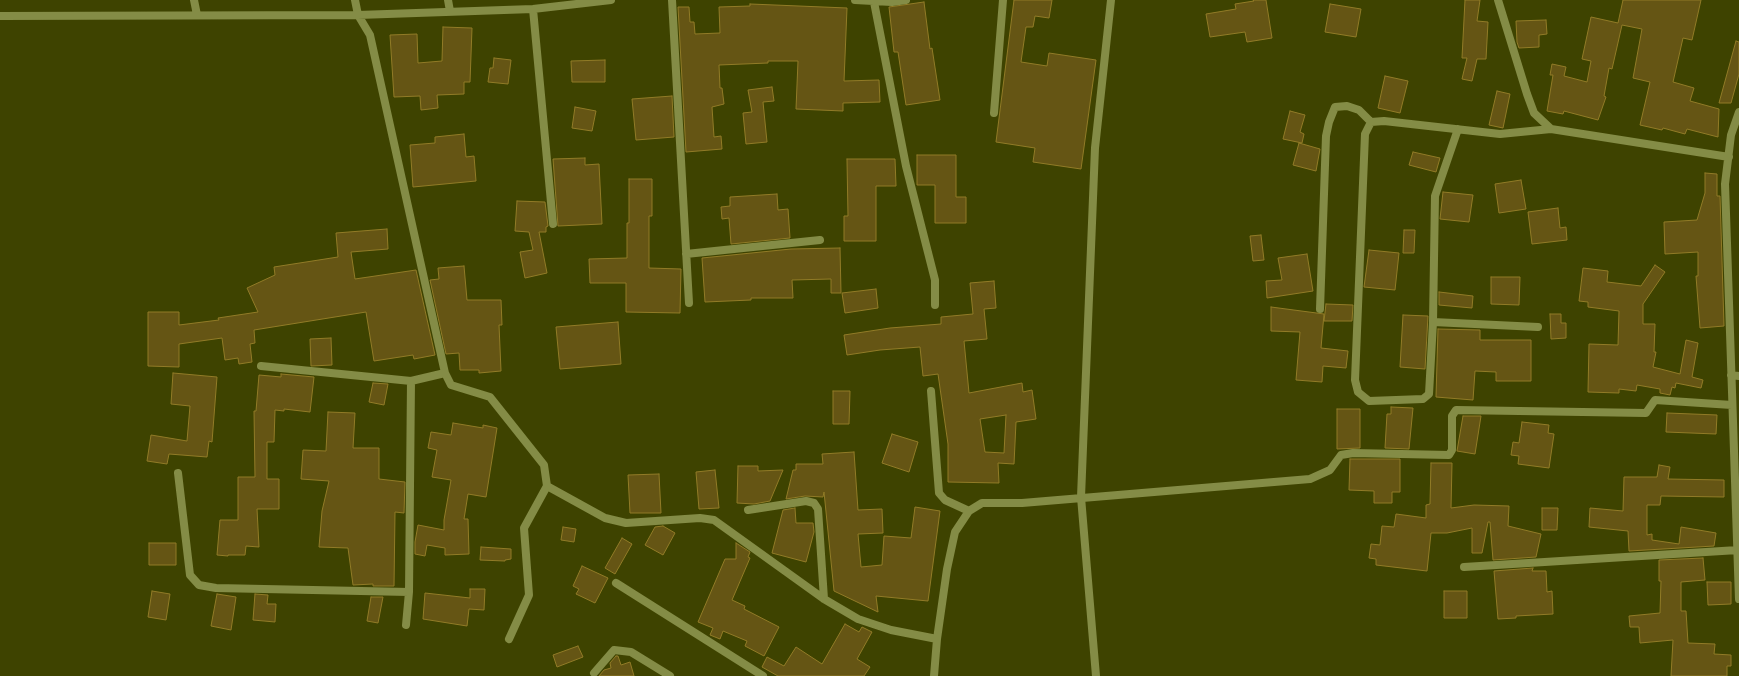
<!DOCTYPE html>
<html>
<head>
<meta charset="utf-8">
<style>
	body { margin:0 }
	canvas { display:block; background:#3e4300 }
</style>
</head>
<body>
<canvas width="1739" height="676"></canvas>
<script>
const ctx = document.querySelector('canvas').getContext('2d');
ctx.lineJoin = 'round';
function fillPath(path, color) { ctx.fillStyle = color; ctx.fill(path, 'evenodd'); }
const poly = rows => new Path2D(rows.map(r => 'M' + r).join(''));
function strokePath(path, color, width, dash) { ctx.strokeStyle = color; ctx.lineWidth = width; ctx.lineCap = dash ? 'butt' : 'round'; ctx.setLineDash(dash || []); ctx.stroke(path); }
const building = poly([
	[1014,0,1052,0,1049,18,1035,16,1033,27,1026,27,1021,62,1047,66,1049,53,1096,60,1081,169,1033,162,1035,148,996,142,1014,0],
	[1253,0,1266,0,1272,38,1247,42,1245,32,1210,37,1206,14,1236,9,1235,4,1254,1,1253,0],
	[1465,0,1480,0,1477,21,1488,22,1486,59,1477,59,1472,81,1462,79,1467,58,1462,58,1465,0],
	[1623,0,1701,0,1692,40,1683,38,1673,82,1694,88,1690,101,1719,109,1718,137,1687,129,1685,134,1663,128,1662,130,1640,125,1650,82,1633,78,1642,29,1622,25,1612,69,1609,68,1604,96,1606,97,1598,120,1564,111,1563,114,1547,111,1553,75,1550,75,1552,64,1566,67,1564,76,1587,82,1591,61,1582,59,1591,17,1618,23,1623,0],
	[924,2,930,49,932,48,940,100,906,105,898,52,894,52,889,7,924,2],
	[750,4,847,8,844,81,879,80,880,102,843,103,843,111,796,109,798,61,768,61,768,63,719,65,720,88,722,88,724,104,712,107,714,137,721,136,722,149,686,152,678,7,689,7,690,22,694,22,695,34,720,33,719,7,750,6,750,4],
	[1330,4,1361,9,1356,37,1325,32,1330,4],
	[1546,20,1547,34,1539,35,1539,47,1519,48,1517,42,1516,21,1546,20],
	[443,27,472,28,470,82,464,82,464,94,437,95,438,108,421,110,420,96,394,97,390,35,417,34,418,63,442,61,443,27],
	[1736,41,1739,42,1739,74,1731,103,1719,103,1736,41],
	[494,58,511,60,508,84,488,82,490,68,493,68,494,58],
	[605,60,605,82,572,82,571,61,605,60],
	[1385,76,1408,81,1400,113,1378,108,1385,76],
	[772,87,774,101,763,102,767,142,746,144,743,113,752,112,748,90,772,87],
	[1497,91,1510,94,1503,128,1489,125,1497,91],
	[672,96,674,137,636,140,632,99,672,96],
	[575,107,596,111,592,131,572,128,575,107],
	[1290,111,1305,115,1300,132,1304,134,1302,143,1283,139,1290,111],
	[464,134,466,157,474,156,476,181,413,187,410,145,435,143,435,137,464,134],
	[1299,143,1320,149,1316,171,1293,165,1299,143],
	[1413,152,1440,158,1436,172,1409,165,1413,152],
	[917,155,956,155,956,197,966,197,966,223,935,223,935,185,917,185,917,155],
	[585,158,585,165,599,164,602,224,558,226,553,159,585,158],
	[847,159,895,159,896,186,876,186,876,241,844,241,844,216,848,216,847,159],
	[1705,173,1717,174,1717,196,1720,196,1724,326,1700,328,1696,276,1698,276,1698,252,1665,254,1664,222,1697,220,1705,193,1705,173],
	[629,179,652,179,652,216,649,216,649,268,681,269,680,313,626,312,626,283,590,283,589,259,627,258,627,223,629,223,629,179],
	[1521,180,1526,209,1499,213,1495,184,1521,180],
	[1443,192,1473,195,1469,222,1440,219,1443,192],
	[777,194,778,210,788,209,790,238,731,244,729,218,722,219,721,207,730,206,730,197,777,194],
	[517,201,545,202,548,226,546,227,546,232,539,232,547,273,525,278,520,252,533,250,529,232,515,231,517,201],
	[1558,208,1560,228,1566,227,1567,240,1532,244,1528,212,1558,208],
	[387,229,388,249,351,252,355,279,416,270,435,355,414,359,413,355,374,361,366,312,254,330,255,343,250,344,252,362,239,364,238,358,225,360,222,338,179,344,179,367,148,366,148,312,179,312,179,325,219,320,218,318,258,312,247,288,275,275,274,267,338,257,336,233,387,229],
	[1404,230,1415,230,1414,253,1403,253,1404,230],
	[1261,235,1264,260,1253,261,1250,236,1261,235],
	[840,248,841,293,831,293,831,279,792,280,793,298,751,298,751,300,705,302,702,258,791,249,840,248],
	[1369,250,1399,253,1395,290,1364,287,1369,250],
	[1307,254,1313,291,1267,298,1266,281,1282,280,1278,258,1307,254],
	[1655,265,1665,272,1643,304,1643,324,1655,324,1654,352,1656,352,1653,367,1680,374,1686,340,1698,343,1692,377,1703,380,1701,388,1676,383,1675,388,1672,387,1670,395,1660,393,1660,389,1637,385,1636,391,1619,389,1619,393,1588,392,1589,344,1618,345,1619,311,1588,307,1588,302,1579,301,1583,268,1608,271,1607,282,1641,286,1655,265],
	[464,266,467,300,501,300,502,325,499,325,501,371,479,373,479,370,460,370,459,353,446,354,430,280,439,279,438,268,464,266],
	[1491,277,1520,277,1519,305,1491,304,1491,277],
	[994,281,996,308,984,309,987,339,964,341,969,393,1022,383,1023,392,1032,390,1036,419,1016,422,1014,464,998,463,999,483,948,482,948,444,938,374,923,376,920,347,880,350,847,355,844,335,890,328,941,324,941,317,973,314,970,283,994,281],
	[1006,415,1004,453,985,452,980,419,1006,415],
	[876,289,878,308,845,313,842,293,876,289],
	[1439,292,1473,296,1472,308,1439,305,1439,292],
	[1326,304,1353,305,1352,321,1324,321,1326,304],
	[1271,307,1324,314,1321,348,1348,351,1346,368,1323,366,1322,382,1296,380,1300,332,1271,331,1271,307],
	[1550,314,1561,314,1561,323,1566,323,1566,338,1551,339,1550,314],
	[1403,315,1428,316,1425,369,1400,367,1403,315],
	[618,322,621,364,560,369,556,327,618,322],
	[1438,329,1480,330,1480,340,1531,340,1531,381,1496,381,1496,372,1475,371,1473,400,1436,397,1438,329],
	[331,338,332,365,311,366,310,339,331,338],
	[173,373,217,377,212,442,209,441,207,457,169,454,167,464,147,461,151,435,187,441,190,406,171,404,173,373],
	[281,374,314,377,310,412,284,409,284,411,275,410,274,442,267,442,267,479,279,479,279,509,257,509,259,547,246,546,245,555,228,555,228,556,217,555,220,520,238,520,238,477,255,477,254,411,256,411,259,375,281,377,281,374],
	[373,383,388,384,384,405,369,402,373,383],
	[833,391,850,391,849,424,833,424,833,391],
	[1391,407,1413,408,1409,449,1385,448,1387,414,1391,414,1391,407],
	[1337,409,1360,409,1360,448,1337,449,1337,409],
	[328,412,355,413,353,448,379,448,379,479,405,482,404,513,395,512,394,586,373,586,373,584,353,585,348,548,319,547,322,511,329,481,301,479,303,450,326,451,328,412],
	[1667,413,1717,415,1716,434,1666,432,1667,413],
	[1463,416,1481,416,1475,454,1457,451,1463,416],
	[1522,422,1549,425,1548,433,1554,434,1549,468,1518,464,1519,456,1511,455,1513,442,1519,443,1522,422],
	[453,423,483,428,483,425,497,428,486,497,468,494,464,519,468,519,469,554,445,555,445,548,427,545,425,556,415,554,415,542,418,525,444,530,444,520,451,480,432,477,437,450,428,448,431,432,451,435,453,423],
	[892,434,918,442,909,472,882,463,892,434],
	[854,452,858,510,882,509,883,533,858,534,861,567,882,565,884,536,911,538,915,507,940,511,928,601,876,596,878,612,834,591,824,492,823,497,805,496,786,499,793,470,796,470,796,464,823,464,822,454,854,452],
	[1350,459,1400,459,1400,492,1392,492,1392,503,1374,503,1374,491,1349,490,1350,459],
	[1431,463,1452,463,1451,508,1474,505,1509,506,1508,526,1541,534,1536,557,1493,560,1490,522,1488,522,1482,553,1472,553,1472,528,1447,533,1431,533,1427,571,1376,565,1376,559,1369,558,1371,544,1380,545,1382,526,1394,527,1396,514,1426,518,1426,505,1430,504,1431,463],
	[1659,465,1670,467,1668,479,1724,480,1724,497,1661,496,1660,505,1647,505,1647,535,1652,534,1652,540,1679,544,1681,527,1716,533,1714,546,1629,551,1628,531,1589,527,1590,508,1623,511,1624,477,1657,477,1659,465],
	[738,466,758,466,758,471,783,470,770,501,754,504,737,503,738,466],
	[715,470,719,508,699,509,696,472,715,470],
	[659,474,661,513,630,513,628,475,659,474],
	[795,508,796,523,813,523,814,532,806,562,772,553,783,510,795,508],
	[1542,508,1558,508,1557,530,1542,530,1542,508],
	[663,526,675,533,663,555,645,545,655,527,663,526],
	[563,527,576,529,574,542,561,540,563,527],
	[622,538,632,544,615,574,605,568,622,538],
	[149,543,176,543,176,565,149,565,149,543],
	[736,543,750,552,748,557,750,558,732,600,745,606,744,609,779,627,764,656,745,646,747,641,723,631,720,639,710,635,713,628,698,622,725,559,736,559,736,543],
	[481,547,511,549,511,559,505,560,505,561,480,560,481,547],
	[1703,558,1705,580,1681,582,1681,611,1686,611,1688,643,1715,644,1714,654,1731,655,1731,666,1727,666,1727,676,1671,676,1673,640,1640,643,1639,627,1630,627,1629,616,1660,613,1661,581,1659,581,1659,560,1703,558],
	[582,566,608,578,595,603,576,594,579,589,573,586,582,566],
	[1533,568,1532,571,1546,571,1547,592,1552,591,1553,614,1516,616,1516,618,1498,619,1494,571,1533,568],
	[1707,582,1731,582,1731,604,1708,605,1707,582],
	[470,589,485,589,484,610,469,609,467,626,423,619,425,593,470,598,470,589],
	[152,591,170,594,166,620,148,617,152,591],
	[1444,591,1467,591,1467,618,1444,618,1444,591],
	[217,594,236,597,231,630,211,626,217,594],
	[255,594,268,595,267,604,276,604,275,622,253,620,255,594],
	[371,597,383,597,378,623,367,621,371,597],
	[845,624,859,632,862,627,872,632,857,659,870,667,864,676,778,676,762,667,767,657,784,666,796,647,822,664,845,624],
	[578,646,583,657,557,667,553,655,578,646],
	[616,656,618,656,621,665,630,662,634,676,599,676,604,670,611,668,610,663,616,656]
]);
fillPath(building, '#655514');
strokePath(building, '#917b27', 1);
strokePath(poly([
	[194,0,197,15],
	[355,0,358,15,370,35,445,373,411,381,409,592,406,625],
	[448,0,450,11],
	[672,0,689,303],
	[855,0,892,2,906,0],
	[1498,0,1527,94,1534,113,1551,129,1729,157],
	[874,2,906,166,935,280,935,305],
	[533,9,553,224],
	[0,16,358,15,533,9,611,0],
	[1739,112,1731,135,1725,184,1739,599],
	[994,113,1003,0],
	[1458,129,1435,196,1433,322,1429,394,1423,399,1369,401,1358,392,1355,380,1365,134,1371,122,1384,121,1500,134,1551,129],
	[686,254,820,240],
	[1320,309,1326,136,1329,122,1335,107,1347,106,1359,110,1371,122],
	[1433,322,1538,327],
	[261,366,411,381],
	[445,373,451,385,490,397,544,465,547,486,524,528,529,595,509,639],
	[1731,375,1739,376],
	[931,391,939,493,945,500,969,511],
	[178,473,190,575,199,585,216,588,409,592],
	[547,486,605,518,626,523,700,518,714,520,824,599,858,619,891,630,937,639],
	[748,510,806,501,814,503,818,509,824,599],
	[1464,567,1738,550],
	[616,583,763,676],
	[594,673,614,650,631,652,670,676],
	[934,676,937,639,947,569,955,532,969,511,982,503,1022,503,1310,479,1330,470,1341,455,1353,453,1449,455,1452,450,1452,416,1456,410,1646,413,1655,400,1732,405],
	[1096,676,1081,497,1095,148,1111,0]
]), '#848c46', 8);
</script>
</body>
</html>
